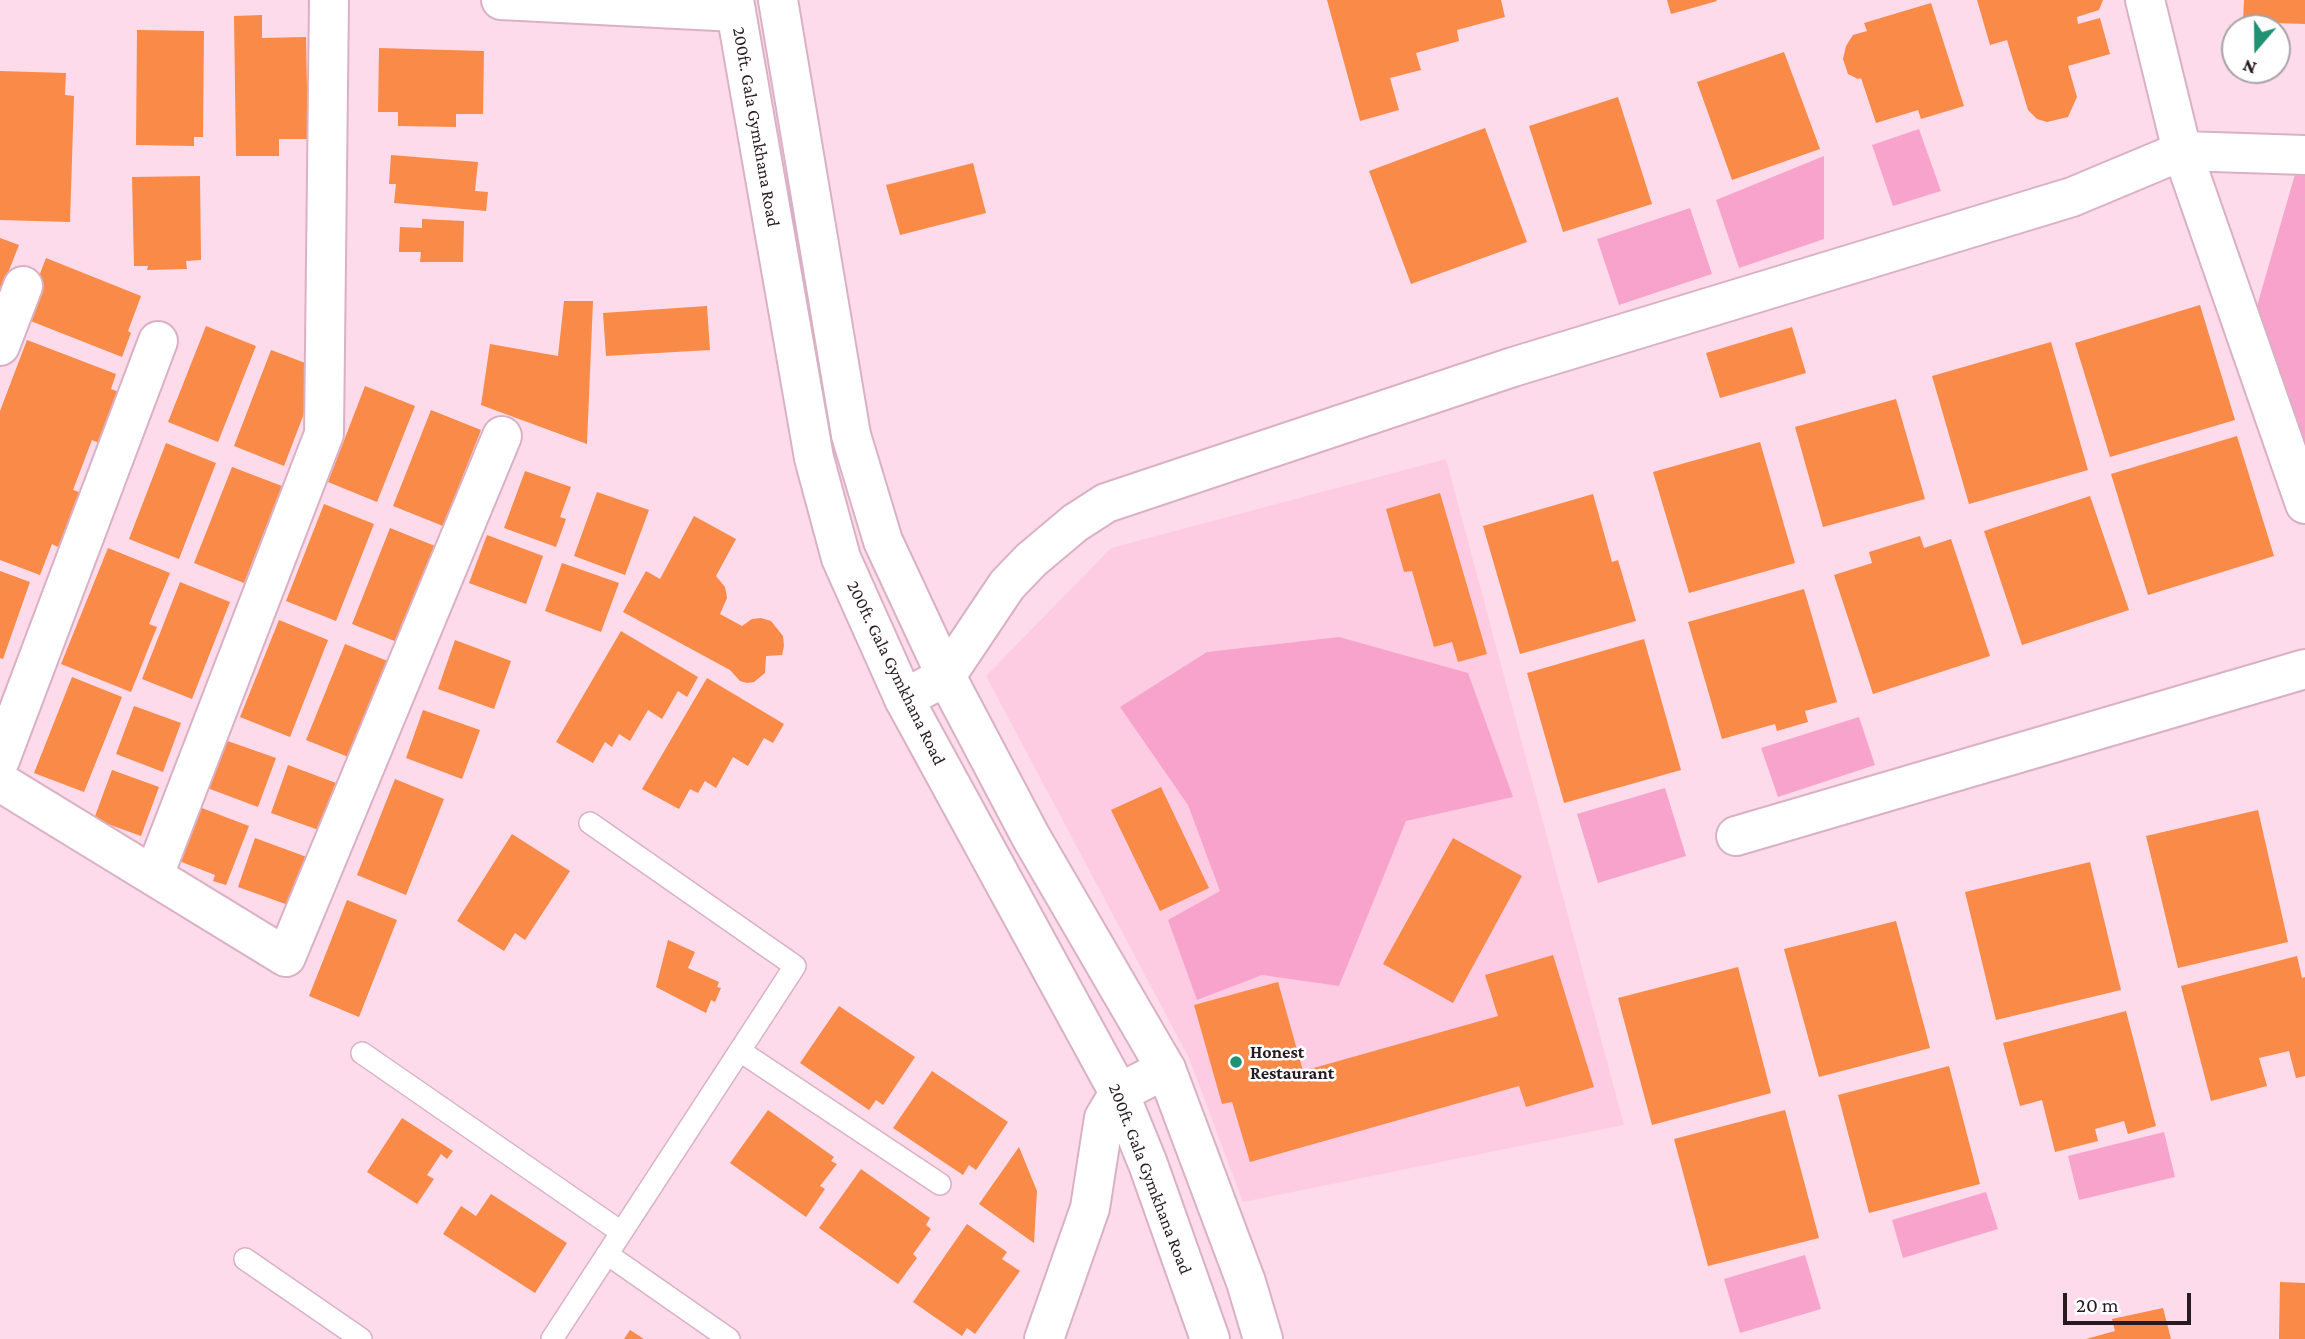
<!DOCTYPE html>
<html>
<head>
<meta charset="utf-8">
<style>
	body { margin:0 }
	#map { position:relative; width:2305px; height:1339px; overflow:hidden; background:#fddbea; font-family:"Crimson Pro",serif }
	canvas { display:block }
	.north { position:absolute; left:2221px; top:14px; width:70px; height:70px; box-sizing:border-box; background:#fff; border:2px solid #a9a3a6; border-radius:50%; rotate:200deg; font-size:19px; font-weight:700; line-height:28px; text-align:center; color:#291a21 }
	.north::after { content:''; display:block; margin:auto; width:24px; height:32px; background:#219173; clip-path:polygon(50% 0,100% 100%,50% 72%,0 100%) }
	.scale { position:absolute; left:2063px; top:1293px; width:128px; height:32px; box-sizing:border-box; border:4px solid #291a21; border-top:0; padding-left:9px; font-size:21px; line-height:24px; white-space:nowrap; color:#291a21; -webkit-text-stroke:5px #fff; paint-order:stroke }
</style>
</head>
<body>
<div id="map">
<canvas width="2305" height="1339"></canvas>
<div class="north">N</div>
<div class="scale">20 m</div>
</div>
<script>
const ctx = document.querySelector('canvas').getContext('2d');
ctx.lineJoin = 'round';
function fillPath(path, color) { ctx.fillStyle = color; ctx.fill(path, 'evenodd'); }
const poly = rows => new Path2D(rows.map(r => 'M' + r).join(''));
function strokePath(path, color, width, dash) { ctx.strokeStyle = color; ctx.lineWidth = width; ctx.lineCap = dash ? 'butt' : 'round'; ctx.setLineDash(dash || []); ctx.stroke(path); }
function label(font, color, halo, rows, align = 'center') {
  ctx.font = font + ' "Crimson Pro",serif'; ctx.lineWidth = 5; ctx.setLineDash([]); ctx.textBaseline = 'middle'; ctx.strokeStyle = halo; ctx.fillStyle = color; for (const [text, x, y, turn = 0] of rows) {
    ctx.save(); ctx.translate(x, y); ctx.rotate((+turn || 0) * Math.PI / 180); ctx.textAlign = isNaN(turn) ? turn : align; if (halo) ctx.strokeText(text, 0, 0); ctx.fillText(text, 0, 0); ctx.restore();
  }
}
fillPath(poly([
	[1446,459,1624,1125,1243,1202,1189,1058,986,676,1111,548]
]), '#fecce2');
fillPath(poly([
	[1919,129,1941,191,1893,206,1872,145],
	[1824,156,1824,239,1739,268,1716,200],
	[2300,157,2305,158,2305,462,2255,313],
	[1690,208,1712,274,1619,305,1597,239],
	[1339,637,1468,673,1513,797,1406,821,1339,986,1262,975,1197,1000,1168,920,1220,891,1188,805,1120,707,1207,652],
	[1859,717,1875,765,1778,797,1761,748],
	[1665,788,1686,856,1598,883,1577,814],
	[2164,1132,2175,1177,2079,1200,2068,1156],
	[1986,1192,1998,1229,1903,1258,1892,1220],
	[1805,1255,1821,1309,1740,1333,1724,1279]
]), '#f8a3cc');
fillPath(poly([
	[1327,0,1501,0,1505,17,1457,30,1459,41,1416,53,1421,70,1390,78,1399,110,1360,121],
	[1667,0,1716,0,1717,1,1671,14],
	[1977,0,2103,0,2099,10,2077,17,2078,24,2100,18,2110,54,2068,66,2077,97,2068,117,2047,122,2037,119,2028,110,2007,40,1990,45],
	[2244,0,2305,0,2305,24,2243,22],
	[1931,3,1964,106,1921,119,1918,110,1876,123,1861,78,1858,79,1848,74,1843,59,1846,46,1853,35,1867,31,1864,23],
	[262,15,262,38,306,37,308,139,279,139,279,156,236,156,234,16],
	[137,30,204,31,203,137,194,137,194,146,136,145],
	[379,48,484,51,483,114,456,114,456,127,398,126,398,112,378,112],
	[1784,52,1820,149,1732,180,1697,82],
	[0,71,66,73,65,95,74,96,70,222,0,220],
	[1618,97,1652,204,1563,232,1529,126],
	[1485,128,1527,242,1411,284,1369,171],
	[391,155,478,162,475,191,488,192,486,211,394,203,396,184,389,184],
	[973,163,986,213,900,235,886,185],
	[200,176,201,260,186,261,187,269,147,270,148,266,134,266,132,177],
	[422,219,464,221,463,262,420,262,421,252,399,252,400,227,422,228],
	[0,238,19,245,0,293],
	[46,258,141,296,128,331,131,333,122,357,23,318],
	[564,301,593,301,587,444,481,405,490,344,558,356],
	[2200,305,2235,420,2110,457,2075,343],
	[707,306,710,350,606,356,603,313],
	[206,326,256,346,218,442,168,422],
	[1792,327,1806,373,1720,398,1706,353],
	[27,340,116,374,111,389,124,394,104,445,92,440,73,490,85,494,64,550,52,544,40,575,0,560,0,411],
	[2051,342,2088,470,1969,504,1932,376],
	[271,350,321,369,284,466,234,446],
	[365,386,415,406,377,502,328,482],
	[1896,399,1925,499,1823,527,1795,427],
	[431,410,481,430,443,526,393,506],
	[2237,436,2274,556,2148,595,2111,474],
	[1760,442,1795,563,1689,593,1653,472],
	[166,443,216,463,179,559,129,539],
	[232,467,282,486,244,583,194,563],
	[525,471,571,487,560,517,566,519,556,547,504,528],
	[597,492,649,510,625,575,574,556],
	[1440,493,1487,654,1458,662,1452,642,1434,647,1412,571,1404,572,1386,509],
	[1593,494,1612,562,1618,560,1636,621,1520,654,1483,526],
	[2090,496,2129,610,2022,645,1984,531],
	[324,504,374,524,336,621,286,601],
	[694,516,736,539,716,576,725,587,727,598,720,614,742,626,752,619,761,618,771,621,783,636,784,646,782,655,766,656,765,673,754,682,747,683,740,681,730,670,623,612,646,571,660,579],
	[390,528,440,548,402,644,352,624],
	[487,535,543,556,526,604,469,583],
	[1920,536,1924,548,1951,539,1990,656,1873,694,1834,575,1872,563,1869,552],
	[108,548,170,573,149,624,157,627,131,692,61,664],
	[562,563,619,583,601,632,545,611],
	[0,571,30,582,3,659,0,658],
	[180,582,230,602,192,699,142,679],
	[1804,589,1837,702,1805,711,1808,722,1777,731,1775,724,1722,739,1688,622],
	[279,620,328,640,290,737,240,717],
	[621,631,698,677,687,697,678,691,662,719,648,710,630,741,619,734,612,747,605,742,593,763,556,742],
	[1644,639,1681,770,1564,803,1527,673],
	[455,640,511,661,494,709,438,689],
	[345,644,395,664,356,760,306,740],
	[72,677,122,697,84,792,34,773],
	[707,678,784,724,773,743,764,738,748,766,733,757,716,788,705,781,698,793,690,789,679,809,642,789],
	[134,706,181,723,163,772,116,754],
	[423,710,480,730,462,779,406,758],
	[219,738,276,758,258,807,202,786],
	[288,765,344,786,327,833,271,813],
	[112,770,159,787,141,836,94,819],
	[395,779,444,799,406,895,357,875],
	[1161,787,1209,888,1160,911,1111,810],
	[194,805,249,826,226,885,213,881,215,875,174,859],
	[2258,810,2288,942,2178,968,2146,836],
	[512,834,570,871,525,940,515,933,504,951,457,921],
	[255,838,312,859,294,907,238,887],
	[1453,838,1522,876,1453,1003,1383,964],
	[2090,862,2121,990,1996,1020,1965,892],
	[347,900,397,920,359,1017,309,996],
	[1896,921,1930,1048,1819,1077,1784,949],
	[668,940,695,952,688,968,719,982,717,987,721,988,715,1002,711,1000,706,1013,656,987],
	[1553,955,1594,1087,1526,1107,1519,1086,1250,1162,1232,1102,1222,1104,1194,1005,1278,982,1303,1071,1498,1016,1485,975],
	[2297,956,2302,978,2305,977,2305,1076,2296,1078,2289,1051,2259,1058,2267,1086,2211,1101,2181,986],
	[1738,967,1771,1093,1652,1125,1618,998],
	[839,1006,915,1057,883,1105,876,1100,869,1110,800,1063],
	[2126,1011,2156,1126,2128,1134,2124,1121,2095,1129,2098,1141,2055,1152,2042,1100,2020,1106,2003,1043],
	[1949,1066,1980,1184,1869,1213,1838,1095],
	[932,1071,1008,1122,976,1170,969,1165,963,1175,893,1128],
	[768,1110,834,1157,831,1161,837,1164,820,1186,825,1189,806,1217,730,1163],
	[1785,1110,1819,1238,1708,1266,1674,1139],
	[402,1118,453,1151,447,1159,441,1154,427,1175,434,1179,417,1204,367,1172],
	[1019,1147,1037,1191,1034,1243,979,1204],
	[861,1169,930,1218,926,1225,931,1229,913,1254,917,1258,898,1284,819,1228],
	[491,1194,567,1243,535,1293,443,1234,461,1206,476,1216],
	[967,1224,1007,1252,1002,1259,1020,1271,975,1334,967,1328,962,1336,913,1302],
	[2280,1282,2305,1283,2305,1339,2279,1339],
	[2163,1308,2171,1339,2086,1339,2115,1331,2112,1319],
	[630,1330,644,1339,624,1339]
]), '#fa8a47');
const service = poly([
	[740,1051,940,1184],
	[362,1053,621,1232],
	[607,1254,729,1339],
	[245,1259,361,1339],
	[552,1339,795,966,590,823]
]);
const minor = poly([
	[501,0,736,12],
	[2145,0,2182,151,2305,155],
	[0,346,23,286],
	[904,699,946,676,1007,585,1031,560,1075,523,1106,503,1513,367,2072,197,2182,151,2305,504],
	[0,760,158,341],
	[0,782,286,957,502,436],
	[1736,836,2305,669],
	[154,875,324,434,329,0],
	[1044,1339,1090,1208,1104,1118,1119,1093,1166,1069]
]);
const tertiary = poly([
	[734,0,814,458,841,558,904,699,1119,1093,1148,1164,1210,1339],
	[778,0,851,435,883,541,946,676,1031,837,1166,1069,1246,1282,1263,1339]
]);
strokePath(service, '#dab1c4', 24);
strokePath(minor, '#dab1c4', 42);
strokePath(tertiary, '#dab1c4', 42);
strokePath(service, '#fff', 21);
strokePath(minor, '#fff', 38);
strokePath(tertiary, '#fff', 38);
for (const [x, y, r, color] of [
	[1236,1062,7,"#219173"]
]) { const dot = new Path2D(); dot.arc(x, y, r, 0, 2 * Math.PI); ctx.fillStyle = color; ctx.fill(dot); strokePath(dot, '#fff', 2.5); }
label('18px', '#291a21', '#fff', [
	["200ft. Gala Gymkhana Road",756,127,80],
	["200ft. Gala Gymkhana Road",896,673,64],
	["200ft. Gala Gymkhana Road",1150,1179,69]
]);
label('bold 18px', '#291a21', '#fff', [
	["Honest",1250,1052],
	["Restaurant",1250,1073]
], 'left');
</script>
</body>
</html>
